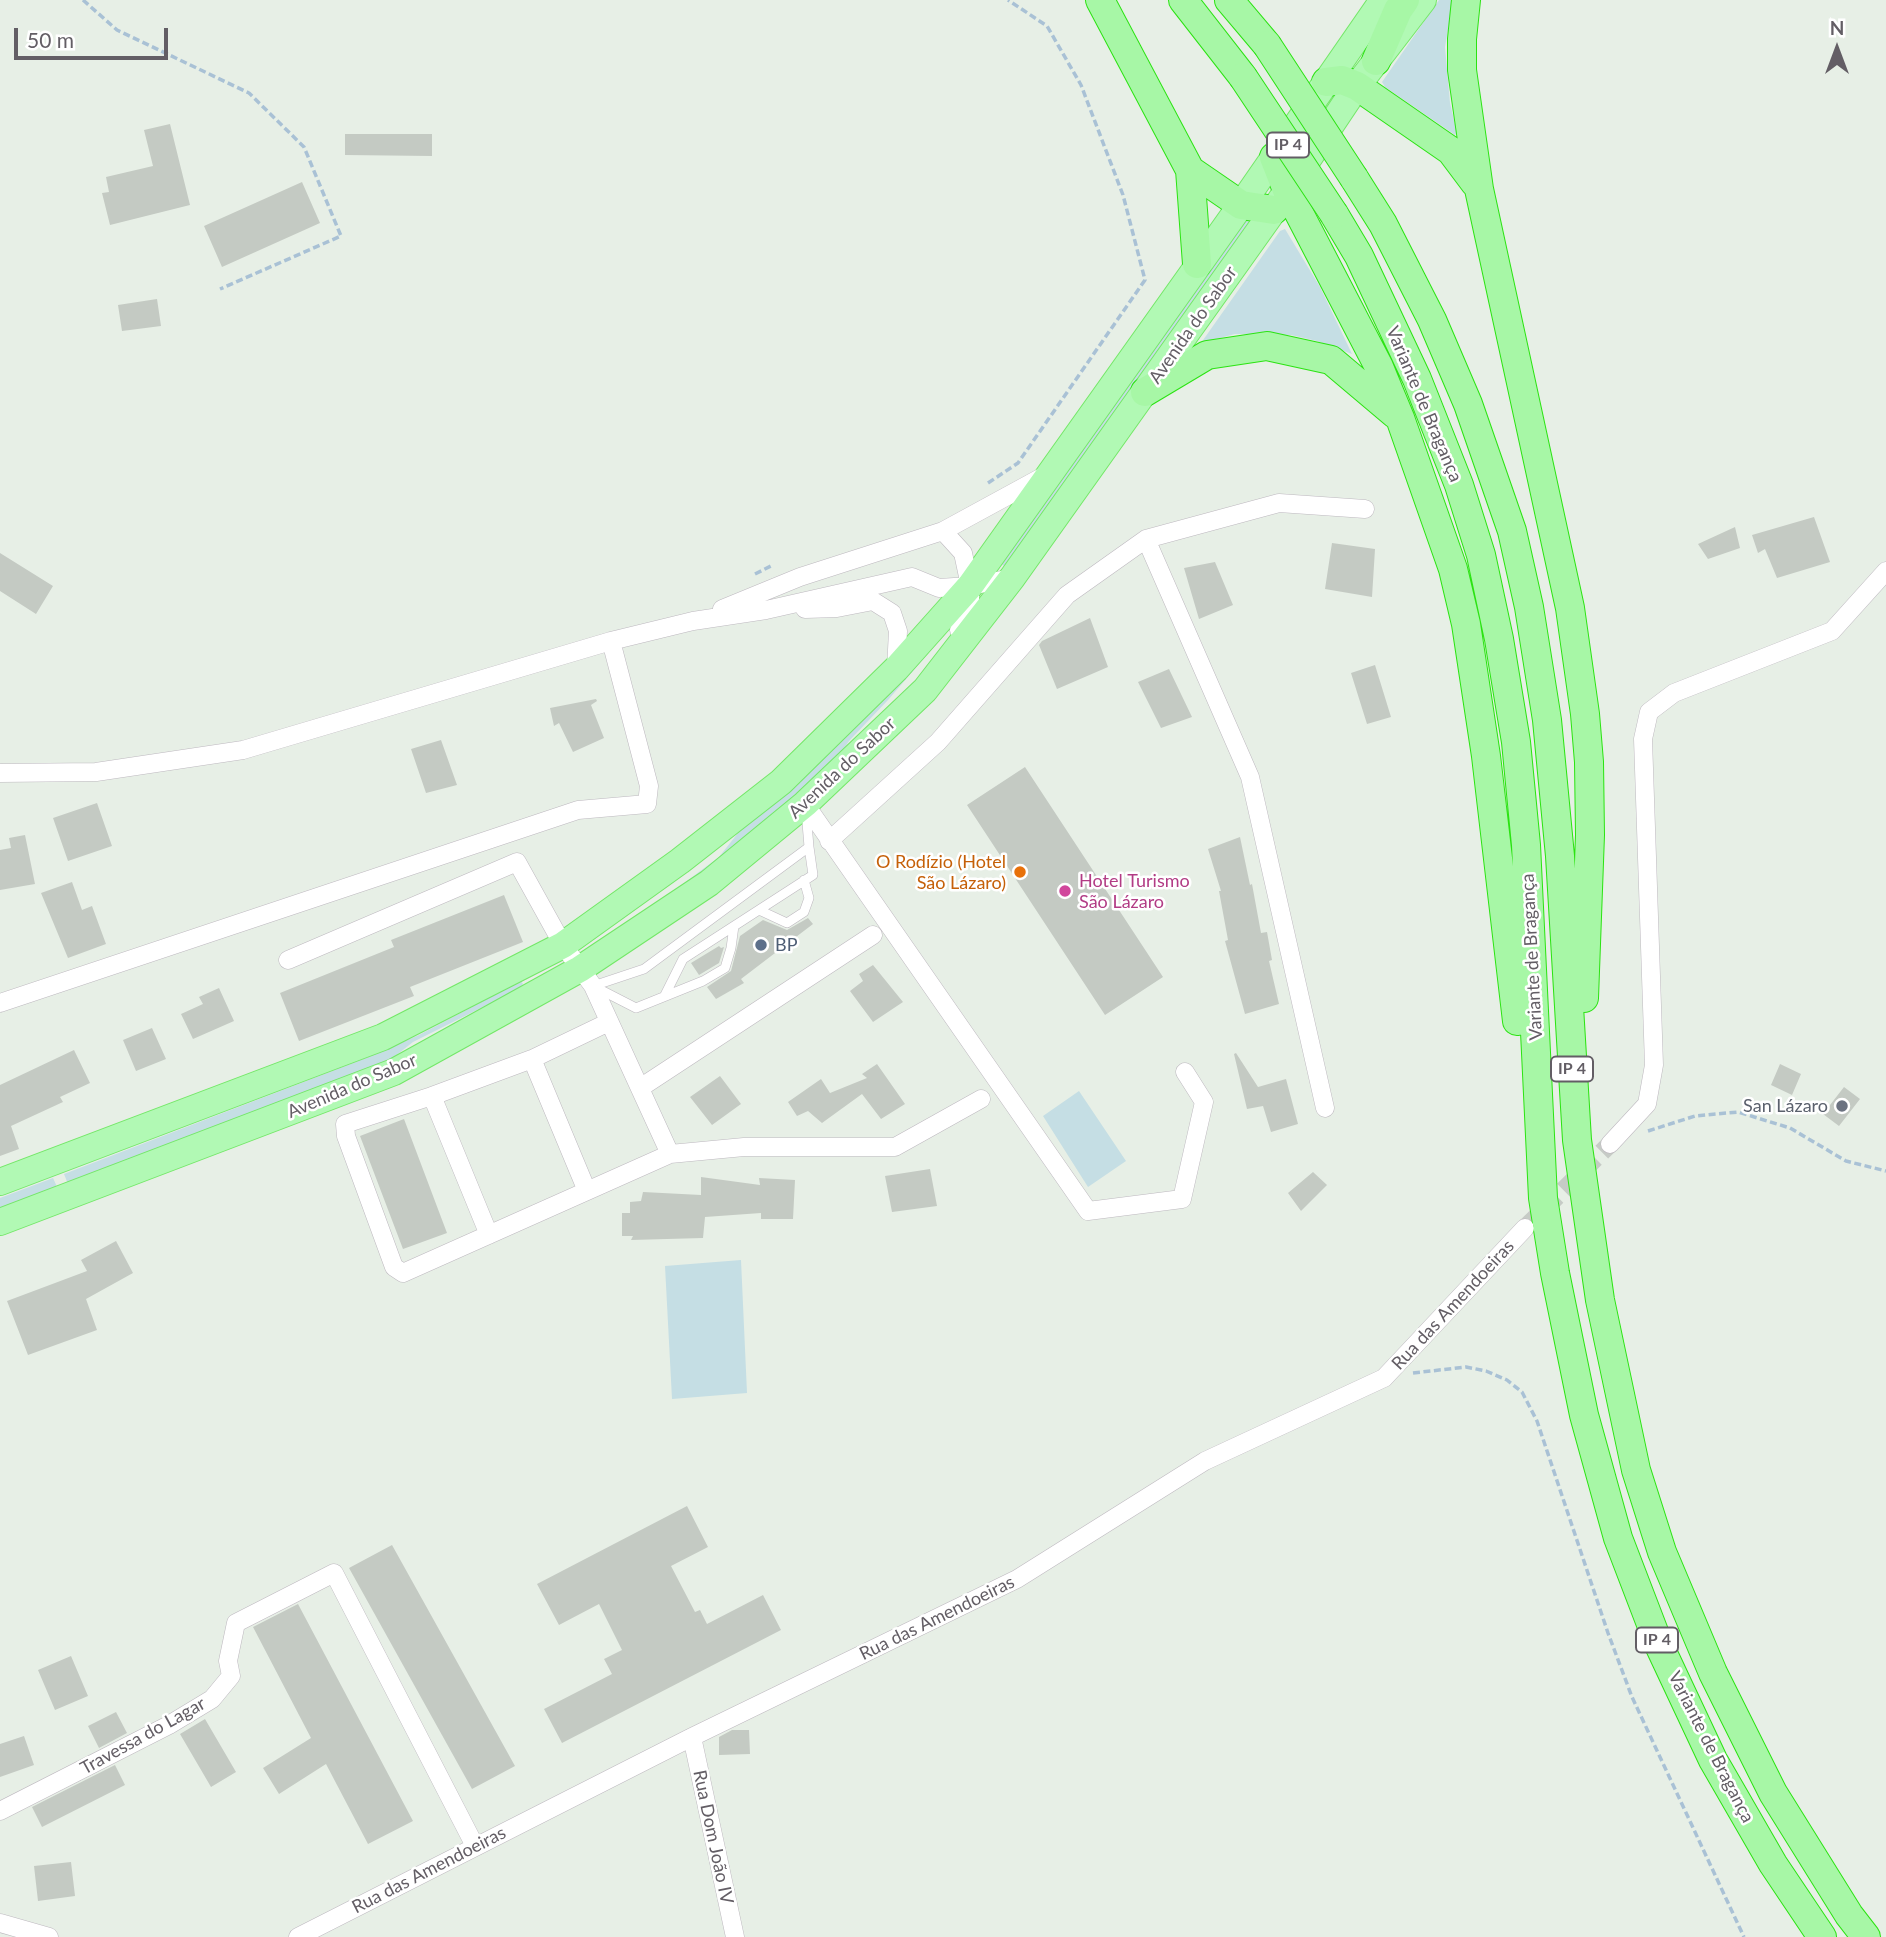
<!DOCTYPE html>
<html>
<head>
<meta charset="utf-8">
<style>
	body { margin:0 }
	#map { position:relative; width:1886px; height:1937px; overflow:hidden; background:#e7efe6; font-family:Lato,sans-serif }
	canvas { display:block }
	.north { position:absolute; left:1802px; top:14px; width:70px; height:70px; -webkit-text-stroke:5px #fff; paint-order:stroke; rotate:0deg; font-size:19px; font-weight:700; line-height:28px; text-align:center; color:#635e65 }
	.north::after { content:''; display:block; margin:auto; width:24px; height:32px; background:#635e65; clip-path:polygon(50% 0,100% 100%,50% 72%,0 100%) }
	.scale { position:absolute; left:14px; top:28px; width:154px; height:32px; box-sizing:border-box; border:4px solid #635e65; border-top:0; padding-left:9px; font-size:21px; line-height:24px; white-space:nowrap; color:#635e65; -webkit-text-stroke:5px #fff; paint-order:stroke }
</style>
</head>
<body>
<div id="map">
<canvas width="1886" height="1937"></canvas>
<div class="north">N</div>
<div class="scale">50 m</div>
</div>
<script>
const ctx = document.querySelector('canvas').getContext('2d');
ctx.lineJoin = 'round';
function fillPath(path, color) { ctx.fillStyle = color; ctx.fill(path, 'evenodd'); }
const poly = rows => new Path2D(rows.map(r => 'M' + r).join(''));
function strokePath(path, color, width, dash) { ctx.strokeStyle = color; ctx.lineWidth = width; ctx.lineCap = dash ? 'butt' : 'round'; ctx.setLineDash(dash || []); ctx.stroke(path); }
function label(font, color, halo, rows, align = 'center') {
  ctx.font = font + ' Lato,sans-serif'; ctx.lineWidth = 5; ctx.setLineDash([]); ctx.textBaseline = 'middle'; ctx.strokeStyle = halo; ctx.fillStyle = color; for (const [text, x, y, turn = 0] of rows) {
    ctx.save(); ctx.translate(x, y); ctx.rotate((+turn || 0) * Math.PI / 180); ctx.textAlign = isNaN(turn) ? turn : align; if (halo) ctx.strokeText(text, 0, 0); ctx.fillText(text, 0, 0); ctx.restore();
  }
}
fillPath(poly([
	[1439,0,1453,0,1445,47,1450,103,1457,133,1455,135,1385,87,1382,82],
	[1239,217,1255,221,1008,564,1004,566,996,560],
	[1285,229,1320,287,1352,354,1317,341,1291,335,1235,334,1201,343,1280,231],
	[956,621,888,700,849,741,831,768,741,846,652,907,719,857,738,833,811,770],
	[521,981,523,984,519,989,413,1042,389,1061,68,1184,64,1174,366,1058,419,1035],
	[1079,1091,1126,1161,1088,1187,1043,1116],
	[53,1178,58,1189,0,1211,0,1198],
	[741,1260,747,1393,672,1399,665,1266]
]), '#c5dee4');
fillPath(poly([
	[170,124,190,205,110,225,102,193,109,192,106,177,153,166,144,130],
	[345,134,432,134,432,156,345,155],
	[302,182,320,223,222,267,204,226],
	[157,299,161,326,122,331,118,305],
	[1814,517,1830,562,1777,578,1765,549,1758,553,1752,535],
	[1735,527,1740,548,1708,559,1698,544],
	[1332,543,1375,549,1372,597,1325,589],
	[0,553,53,586,36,614,0,591],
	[1215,562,1233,605,1199,619,1184,568],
	[1090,618,1108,667,1057,689,1039,645,1042,641],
	[1375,665,1391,717,1367,724,1351,673],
	[1169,669,1192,717,1161,728,1138,682],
	[596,699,597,701,591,705,604,738,573,752,559,723,554,726,550,708],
	[441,740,457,785,426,793,411,749],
	[1025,767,1163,977,1105,1015,967,805],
	[97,803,112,846,68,861,53,818],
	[25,835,35,884,0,890,0,850,11,848,9,838],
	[1240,837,1250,885,1252,884,1261,933,1267,932,1272,960,1269,961,1279,1004,1245,1014,1225,941,1228,940,1219,891,1221,891,1208,849],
	[72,882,82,910,92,906,106,944,68,958,41,893],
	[504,895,523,942,410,987,414,996,299,1041,280,993,394,947,391,940],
	[808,918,813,924,741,979,744,983,716,999,707,987,731,971,740,936,763,920,787,930],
	[719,946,721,948,724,947,719,963,699,975,691,963],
	[873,965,903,1002,873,1022,850,991,863,981,859,974],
	[219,988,234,1021,193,1039,181,1014,203,1004,199,997],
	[152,1028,166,1059,136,1071,123,1040],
	[74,1050,90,1083,60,1097,63,1102,11,1126,19,1149,0,1156,0,1085],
	[1236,1053,1258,1087,1286,1079,1298,1124,1271,1132,1263,1106,1247,1109,1234,1054],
	[877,1064,905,1104,881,1119,862,1094,822,1123,808,1111,797,1116,788,1102,821,1079,830,1093,867,1078,862,1074],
	[1780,1064,1801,1074,1792,1095,1771,1085],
	[720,1076,741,1104,712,1125,690,1097],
	[1844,1087,1860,1099,1839,1126,1823,1114],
	[404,1119,447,1233,403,1249,360,1136],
	[930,1169,937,1206,892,1212,885,1176],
	[1313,1172,1327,1185,1301,1211,1288,1193],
	[701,1177,760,1185,759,1178,795,1180,793,1219,761,1219,761,1213,705,1217,703,1238,631,1240,633,1236,622,1236,622,1213,630,1213,630,1202,641,1201,643,1192,701,1195],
	[116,1241,133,1273,86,1299,97,1330,28,1355,7,1301,87,1271,81,1260],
	[687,1506,708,1547,671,1566,695,1612,700,1610,707,1624,763,1595,781,1630,562,1743,544,1709,612,1674,604,1659,622,1650,599,1604,559,1625,537,1584],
	[392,1545,515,1766,472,1789,349,1568],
	[298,1604,413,1821,368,1844,326,1764,279,1794,263,1768,311,1738,253,1627],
	[71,1656,88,1696,55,1710,38,1670],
	[116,1712,127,1733,99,1748,88,1726],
	[205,1719,236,1772,211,1787,180,1734],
	[732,1730,749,1730,750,1754,719,1755,719,1737],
	[24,1736,34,1765,0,1777,0,1744],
	[115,1765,125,1785,42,1827,32,1807],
	[71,1862,75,1896,38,1901,34,1866]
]), '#c4cac3');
strokePath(poly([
	[1525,1228,1610,1144]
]), '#c6cbc6', 18, [18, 9]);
const service = poly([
	[759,910,787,923,804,912,809,898,804,880],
	[593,986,644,969,809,847,806,811],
	[597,988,636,1008,703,981,725,968,731,948,734,926],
	[665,995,683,959,813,875,809,847]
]);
const minor = poly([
	[943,531,963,553,970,586,970,617,959,630],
	[1146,539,1250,777,1325,1108],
	[722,609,800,577,943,531,1044,476],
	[805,609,837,608,873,601,892,613,898,631,896,669],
	[0,773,96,772,243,750,611,641,693,621,766,610,912,577,939,588,970,586,1012,578],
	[805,804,1088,1211,1182,1199,1204,1102,1185,1072],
	[829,841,938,742,1067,595,1146,539,1279,503,1365,509],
	[288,960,517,862,563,945,593,986,670,1154,744,1147,895,1147,981,1099],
	[0,1003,578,810,647,804,649,786,611,641],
	[609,1022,532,1059,432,1096,345,1124,346,1136,394,1267,403,1273,670,1154],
	[532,1059,587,1191],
	[640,1088,873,935],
	[432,1096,489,1235],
	[1610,1144,1647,1104,1654,1065,1643,739,1649,712,1674,693,1832,631,1886,571],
	[692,1737,735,1937],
	[0,1811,169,1725,212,1699,231,1676,228,1661,236,1623,334,1573,475,1846],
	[0,1923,49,1937],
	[298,1937,692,1737,1017,1579,1205,1461,1384,1378,1525,1228]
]);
const primary = poly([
	[0,1182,383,1037,563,945,680,861,781,782,896,669,970,586,1241,205,1383,0],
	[0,1222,394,1072,580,969,709,883,805,804,925,690,1012,578,1274,210,1357,86,1423,0]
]);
const trunk = poly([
	[1100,0,1190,170,1197,264],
	[1183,0,1243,77],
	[1229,0,1267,45],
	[1466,0,1462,39,1462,70,1479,189,1570,608,1585,714,1589,762,1590,835,1584,998],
	[1376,61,1398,10,1405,0],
	[1326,82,1342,80,1357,86,1451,151,1475,183],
	[1274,157,1287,190,1379,367,1400,418,1453,569,1466,624,1486,756,1517,1021],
	[1190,170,1241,205,1274,210],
	[1354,178,1383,224,1432,320,1468,404,1512,531,1529,607,1547,720,1560,856,1577,1140,1600,1300,1636,1470,1662,1552,1713,1673,1773,1793,1849,1915,1866,1937],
	[1334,214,1359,256,1417,379,1459,485,1481,555,1499,639,1516,742,1526,845,1543,1198,1555,1273,1584,1415,1618,1538,1659,1645,1713,1760,1773,1864,1822,1937],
	[1145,392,1207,355,1267,346,1331,360,1395,414]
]);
strokePath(service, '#bdb8bf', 10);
strokePath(minor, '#bdb8bf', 19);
strokePath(primary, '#73e767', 28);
strokePath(trunk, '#2be312', 30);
strokePath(poly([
	[83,0,117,30,249,93,304,147,341,236,220,289],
	[988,483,1018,463,1145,280,1123,195,1081,85,1047,26,1008,0],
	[755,574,773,565],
	[1648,1131,1695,1116,1738,1112,1790,1128,1846,1161,1886,1171],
	[1413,1373,1466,1367,1486,1371,1507,1380,1522,1392,1537,1421,1608,1633,1632,1697,1744,1937]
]), '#a9c1d5', 3.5, [7, 3.5]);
strokePath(service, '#fff', 9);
strokePath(minor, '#fff', 18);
strokePath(primary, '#b1f9b4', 26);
strokePath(trunk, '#a7f7a6', 28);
const trunkBridge = poly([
	[1267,45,1354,178],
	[1243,77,1334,214]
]);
strokePath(trunkBridge, '#2be312', 30, []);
strokePath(trunkBridge, '#a7f7a6', 28);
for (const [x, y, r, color] of [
	[1020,872,7,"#e8710a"],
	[1065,891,7,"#d1479c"],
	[761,945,7,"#5c6f8a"],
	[1842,1106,7,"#6b7280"]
]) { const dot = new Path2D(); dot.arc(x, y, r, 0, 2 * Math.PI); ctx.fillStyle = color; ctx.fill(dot); strokePath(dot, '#fff', 2.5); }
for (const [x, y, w] of [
	[1288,145,42],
	[1572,1069,42],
	[1657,1640,42]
]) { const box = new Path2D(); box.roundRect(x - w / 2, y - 12.5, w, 25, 5); ctx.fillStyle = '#fff'; ctx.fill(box); strokePath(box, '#635e65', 2); }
label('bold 16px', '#635e65', null, [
	["IP 4",1288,145],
	["IP 4",1572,1069],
	["IP 4",1657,1640]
]);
label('18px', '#635e65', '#fff', [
	["Avenida do Sabor",1193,325,-55],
	["Variante de Bragança",1424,404,67],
	["Avenida do Sabor",842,768,-43],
	["Variante de Bragança",1532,957,-93],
	["Avenida do Sabor",352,1086,-23],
	["Rua das Amendoeiras",1453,1305,-47],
	["Rua das Amendoeiras",937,1618,-26],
	["Travessa do Lagar",143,1736,-29],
	["Variante de Bragança",1711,1747,63],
	["Rua Dom João IV",713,1837,78],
	["Rua das Amendoeiras",429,1870,-27]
]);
label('18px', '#c56008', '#fff', [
	["O Rodízio (Hotel",1006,862],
	["São Lázaro)",1006,883]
], 'right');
label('18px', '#b23c85', '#fff', [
	["Hotel Turismo",1079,881],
	["São Lázaro",1079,902]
], 'left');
label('18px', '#4e5e75', '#fff', [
	["BP",775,945]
], 'left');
label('18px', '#5b616d', '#fff', [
	["San Lázaro",1828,1106]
], 'right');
</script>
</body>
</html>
